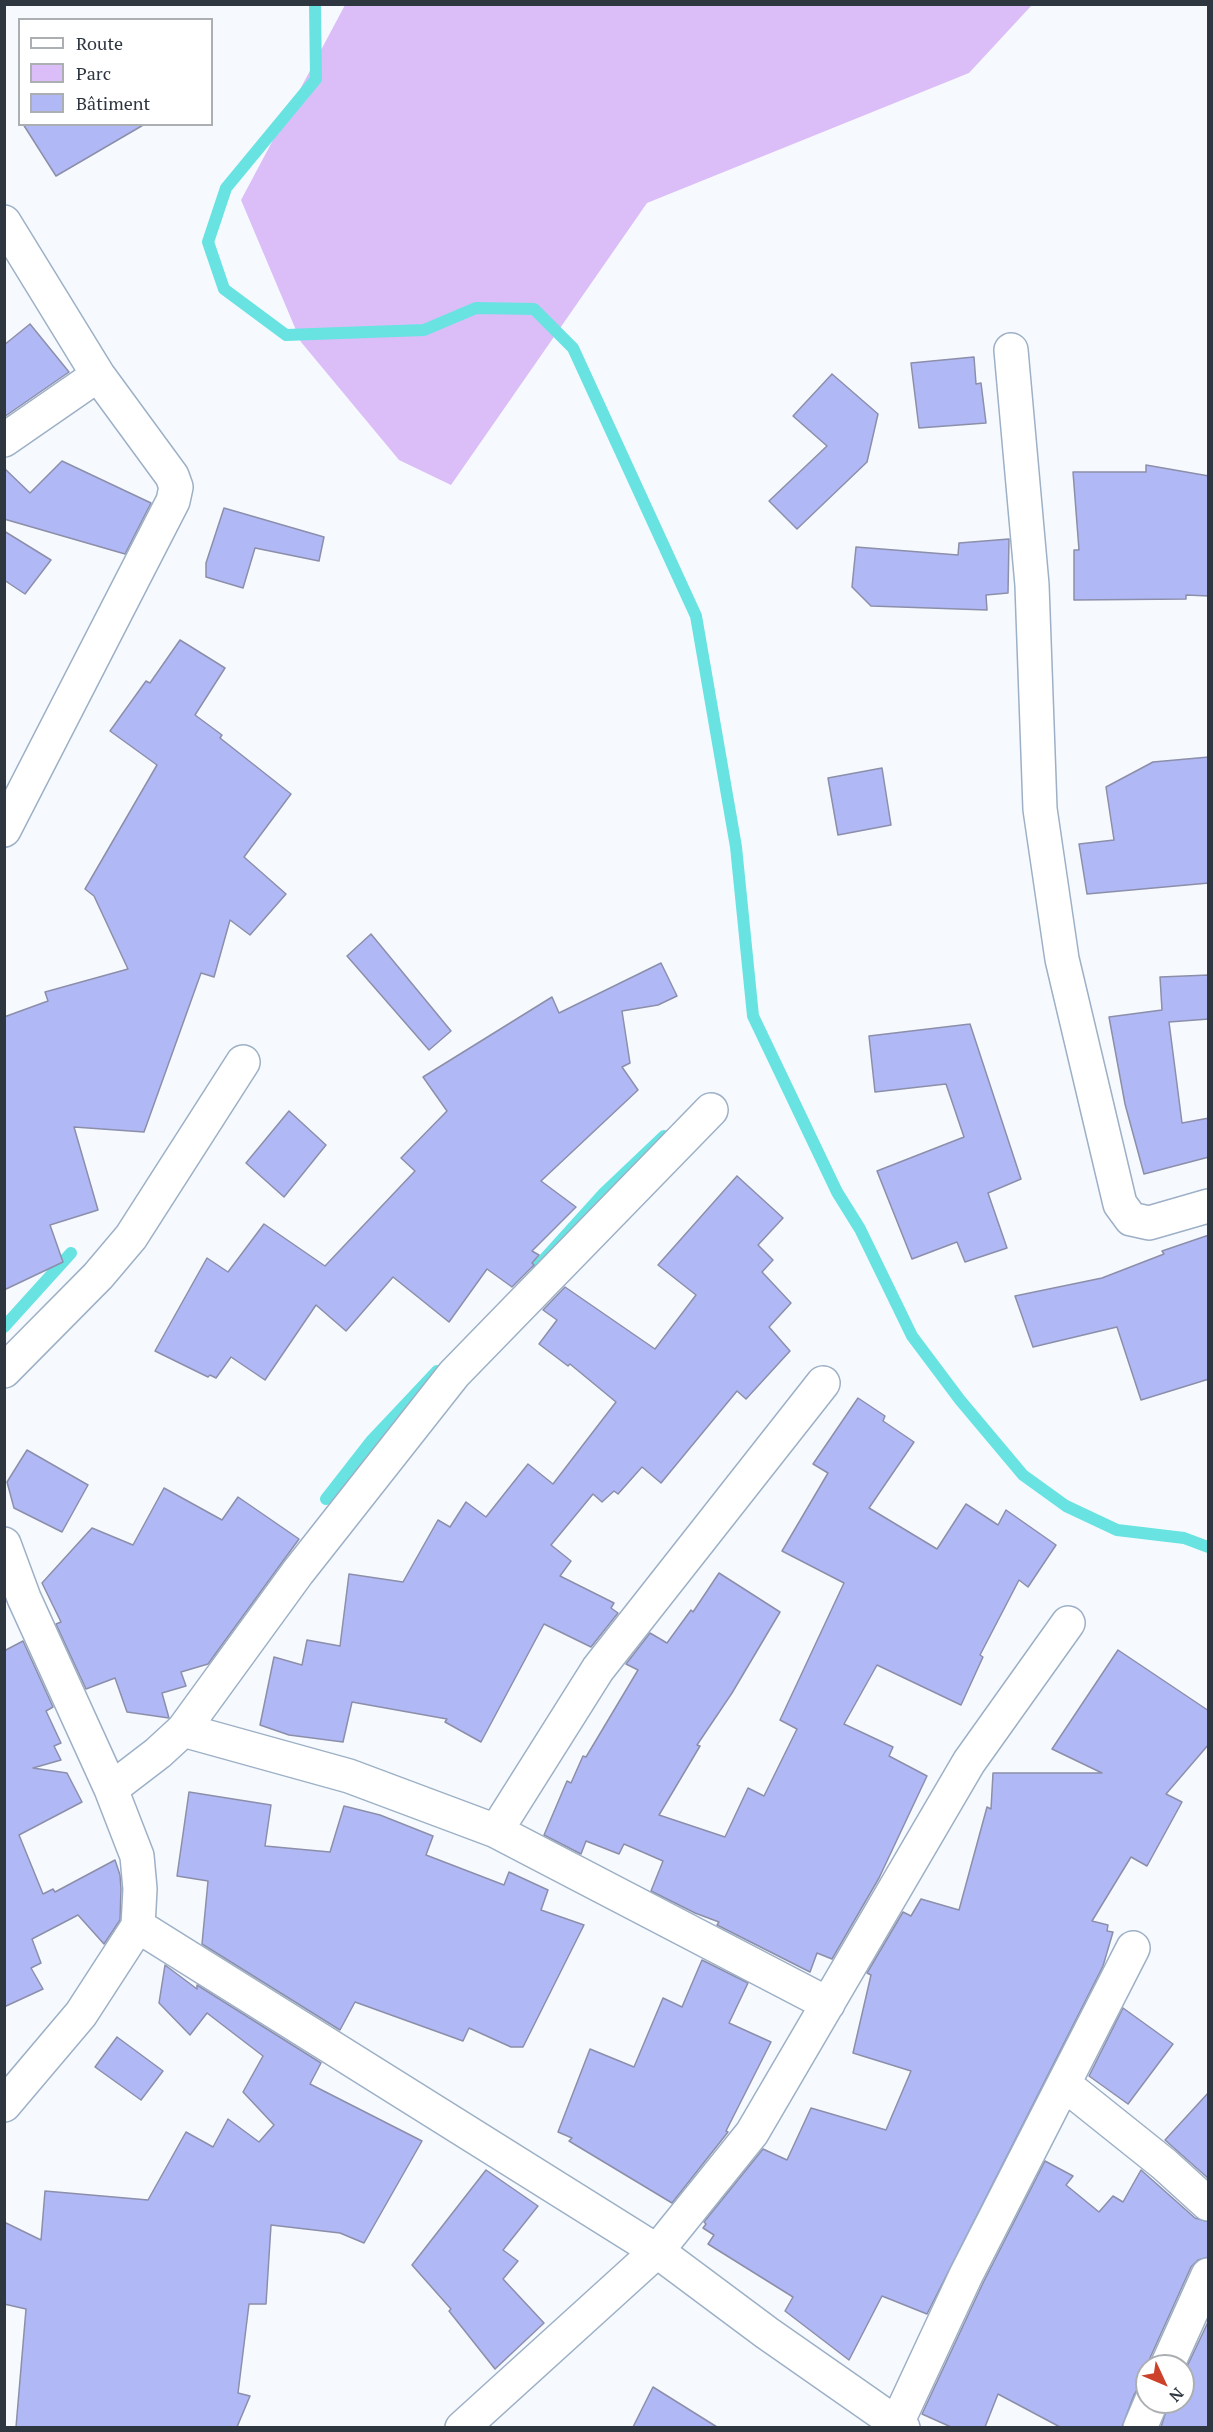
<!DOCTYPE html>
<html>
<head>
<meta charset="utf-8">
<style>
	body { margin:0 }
	#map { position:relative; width:1213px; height:2432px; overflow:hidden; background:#f6faff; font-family:"PT Serif",serif }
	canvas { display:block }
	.frame { position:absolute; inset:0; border:6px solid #2e363f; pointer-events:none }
	.legend { position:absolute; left:18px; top:18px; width:195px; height:108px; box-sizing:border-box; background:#fff; border:2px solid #abafb2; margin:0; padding:8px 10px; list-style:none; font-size:18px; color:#2e363f }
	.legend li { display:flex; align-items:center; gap:12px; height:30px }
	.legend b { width:30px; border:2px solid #abafb2 }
	.north { position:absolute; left:1135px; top:2354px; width:60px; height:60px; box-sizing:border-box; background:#fff; border:2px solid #abafb2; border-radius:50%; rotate:134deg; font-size:16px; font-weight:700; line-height:24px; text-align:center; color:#2e363f }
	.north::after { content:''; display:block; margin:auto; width:21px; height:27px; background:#cd412a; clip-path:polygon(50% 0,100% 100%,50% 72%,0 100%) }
</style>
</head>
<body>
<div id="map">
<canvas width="1213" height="2432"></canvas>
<div class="frame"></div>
<ul class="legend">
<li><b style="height:8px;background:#fff"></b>Route</li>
<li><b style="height:16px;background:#dbbef7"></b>Parc</li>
<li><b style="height:16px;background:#b1b8f6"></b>Bâtiment</li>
</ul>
<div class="north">N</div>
</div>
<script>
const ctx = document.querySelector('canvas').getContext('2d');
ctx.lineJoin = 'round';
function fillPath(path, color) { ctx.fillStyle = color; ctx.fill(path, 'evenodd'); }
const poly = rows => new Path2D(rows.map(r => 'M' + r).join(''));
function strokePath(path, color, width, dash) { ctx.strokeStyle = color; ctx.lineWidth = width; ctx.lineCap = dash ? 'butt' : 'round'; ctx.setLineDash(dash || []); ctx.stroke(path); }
fillPath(poly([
	[345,5,345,4,1032,5,969,73,647,203,451,485,399,460,301,342,241,200]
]), '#dbbef7');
strokePath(poly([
	[315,4,316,79,226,188,208,242,224,289,286,335,424,330,476,308,534,309,573,348,696,616,736,847,753,1016,837,1192,860,1229,912,1336,960,1400,1023,1475,1066,1506,1117,1530,1184,1538,1208,1547],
	[538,1266,604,1193,664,1136],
	[4,1327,71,1253],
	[326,1499,372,1440,437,1371]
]), '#68e3e2', 12);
const building = poly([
	[23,124,145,124,56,176,23,124],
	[30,324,69,372,4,417,4,345,30,324],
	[974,357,976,384,981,383,986,423,919,428,911,363,974,357],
	[832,374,878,414,867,462,797,529,769,501,827,446,793,416,832,374],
	[62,461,151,503,125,554,4,519,4,468,30,493,62,461],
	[1146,465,1209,476,1209,596,1186,595,1186,599,1074,600,1074,550,1079,550,1073,472,1146,472,1146,465],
	[224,508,324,537,319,561,255,548,243,588,206,577,206,563,224,508],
	[4,531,51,560,25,594,4,580,4,531],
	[1009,539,1008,593,986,595,987,610,871,606,852,587,856,547,958,555,959,543,1009,539],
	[180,640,225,668,195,715,222,735,220,738,291,794,244,857,286,894,250,935,230,920,214,977,201,973,144,1132,74,1127,98,1210,50,1225,63,1262,4,1290,4,1017,48,1001,45,992,128,969,94,896,85,889,157,765,110,731,146,681,150,683,180,640],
	[1209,757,1209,883,1087,894,1079,844,1114,840,1106,787,1153,762,1209,757],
	[882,768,891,825,838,835,828,778,882,768],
	[371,934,451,1031,429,1050,347,956,371,934],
	[661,963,677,996,658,1005,622,1011,630,1063,622,1067,638,1090,541,1181,576,1207,532,1251,539,1255,532,1263,534,1265,512,1287,487,1269,449,1322,393,1277,346,1331,316,1305,265,1380,231,1357,216,1378,210,1375,208,1377,155,1351,207,1258,228,1272,264,1224,325,1266,415,1171,401,1158,447,1111,423,1077,552,997,559,1013,661,963],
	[1209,975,1209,1019,1169,1022,1182,1123,1209,1118,1209,1157,1144,1174,1125,1104,1109,1017,1162,1010,1160,977,1209,975],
	[970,1024,1021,1179,988,1193,1007,1248,965,1262,957,1242,912,1259,877,1171,964,1137,946,1084,875,1092,869,1036,970,1024],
	[289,1111,326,1145,284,1197,246,1163,289,1111],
	[737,1176,783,1218,758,1245,773,1260,762,1272,791,1303,769,1327,790,1351,746,1399,737,1391,661,1483,642,1467,618,1494,614,1491,602,1502,593,1494,551,1545,571,1561,560,1576,614,1603,611,1608,618,1613,591,1647,544,1624,481,1742,445,1722,447,1719,352,1702,343,1742,289,1735,260,1725,274,1657,302,1665,307,1640,340,1646,349,1574,403,1582,438,1520,450,1527,466,1502,486,1517,528,1464,553,1484,616,1402,570,1364,568,1366,539,1344,557,1320,543,1310,565,1287,655,1349,696,1295,658,1265,737,1176],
	[1209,1235,1209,1379,1141,1400,1117,1327,1033,1347,1015,1296,1102,1278,1164,1254,1162,1251,1209,1235],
	[858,1398,885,1416,883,1421,914,1442,869,1508,937,1549,966,1504,998,1525,1006,1510,1056,1545,1028,1587,1019,1580,980,1655,983,1657,961,1705,877,1665,844,1724,893,1747,889,1756,927,1776,879,1878,832,1959,817,1953,810,1972,717,1925,719,1922,695,1913,651,1891,663,1861,624,1844,619,1854,586,1841,581,1854,544,1835,567,1781,571,1783,583,1756,586,1757,638,1670,626,1664,650,1633,667,1643,691,1610,693,1612,719,1573,780,1612,732,1693,697,1745,700,1746,659,1815,725,1837,748,1788,764,1796,797,1729,780,1720,844,1583,782,1551,828,1473,813,1464,858,1398],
	[27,1450,88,1485,62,1532,14,1508,7,1482,27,1450],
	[164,1488,222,1520,238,1497,299,1539,208,1664,181,1672,186,1686,162,1693,169,1718,127,1712,115,1678,86,1689,56,1624,61,1622,42,1583,92,1528,133,1545,164,1488],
	[23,1641,53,1707,46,1711,61,1743,54,1746,61,1760,33,1768,67,1773,82,1802,19,1835,43,1894,53,1889,55,1892,115,1860,120,1875,121,1889,120,1920,104,1944,78,1915,32,1939,41,1963,31,1968,43,1989,4,2007,4,1651,23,1641],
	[1118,1650,1209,1711,1209,1744,1166,1794,1182,1802,1147,1866,1131,1857,1092,1921,1108,1925,1107,1931,1113,1932,1103,1966,927,2314,882,2296,849,2360,785,2311,793,2297,708,2244,714,2235,703,2228,706,2224,704,2222,763,2149,787,2160,811,2108,886,2130,911,2071,853,2053,871,1975,867,1973,903,1912,911,1916,921,1899,959,1910,987,1807,991,1809,993,1773,1102,1773,1052,1749,1118,1650],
	[189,1792,271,1805,265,1846,330,1852,344,1806,380,1815,433,1836,426,1855,504,1885,509,1872,548,1890,541,1910,584,1925,523,2047,511,2047,469,2028,463,2041,355,2002,340,2030,202,1944,208,1881,177,1876,189,1792],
	[702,1960,748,1983,729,2023,771,2042,726,2131,728,2132,672,2203,569,2141,572,2138,558,2132,590,2049,634,2067,663,1998,682,2007,702,1960],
	[165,1965,197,1989,197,1985,321,2063,310,2084,422,2141,364,2243,340,2233,271,2225,266,2304,249,2304,238,2393,250,2396,237,2427,16,2427,26,2309,4,2304,4,2222,41,2240,45,2191,148,2200,186,2132,213,2147,228,2119,259,2142,274,2125,243,2092,263,2056,207,2013,190,2035,159,2003,165,1965],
	[1123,2008,1173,2044,1128,2104,1089,2076,1123,2008],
	[117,2037,163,2071,141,2100,95,2067,117,2037],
	[1209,2092,1209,2179,1165,2140,1209,2092],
	[1045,2161,1073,2176,1066,2185,1099,2212,1113,2196,1123,2202,1141,2170,1195,2218,1209,2222,1209,2257,1198,2260,1191,2267,1150,2358,1147,2366,1147,2384,1139,2387,1134,2395,1122,2427,1060,2427,998,2394,985,2427,951,2427,922,2414,983,2283,1045,2161],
	[486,2170,538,2206,503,2250,518,2261,503,2279,544,2323,495,2369,449,2311,451,2309,412,2265,486,2170],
	[1209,2320,1209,2427,1161,2427,1169,2402,1183,2402,1183,2375,1209,2320],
	[653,2387,717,2427,633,2427,653,2387]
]);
fillPath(building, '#b1b8f6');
strokePath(building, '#8c8fa9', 1.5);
const minor = poly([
	[4,222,98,375,172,476,176,487,173,501,4,830],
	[1011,350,1032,585,1040,809,1062,959,1120,1204,1131,1219,1149,1223,1208,1206],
	[4,440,98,375],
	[4,1371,98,1276,131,1237,243,1062],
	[4,1544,24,1598,111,1789,137,1856,140,1889,138,1926,657,2251,767,2333,903,2428],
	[183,1730,349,1776,496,1831,828,2004],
	[111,1789,158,1753,183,1730,298,1572,454,1374,711,1110],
	[496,1831,598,1669,823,1383],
	[1064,2084,1164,2164,1208,2204],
	[4,2105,81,2014,138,1926],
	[1167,2366,1208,2275],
	[897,2423,966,2275,1133,1948],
	[462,2428,657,2251,752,2133,969,1762,1068,1623],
	[1140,2428,1151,2402]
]);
strokePath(minor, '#9db0c6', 36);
strokePath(minor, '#fff', 33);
</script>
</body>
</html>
